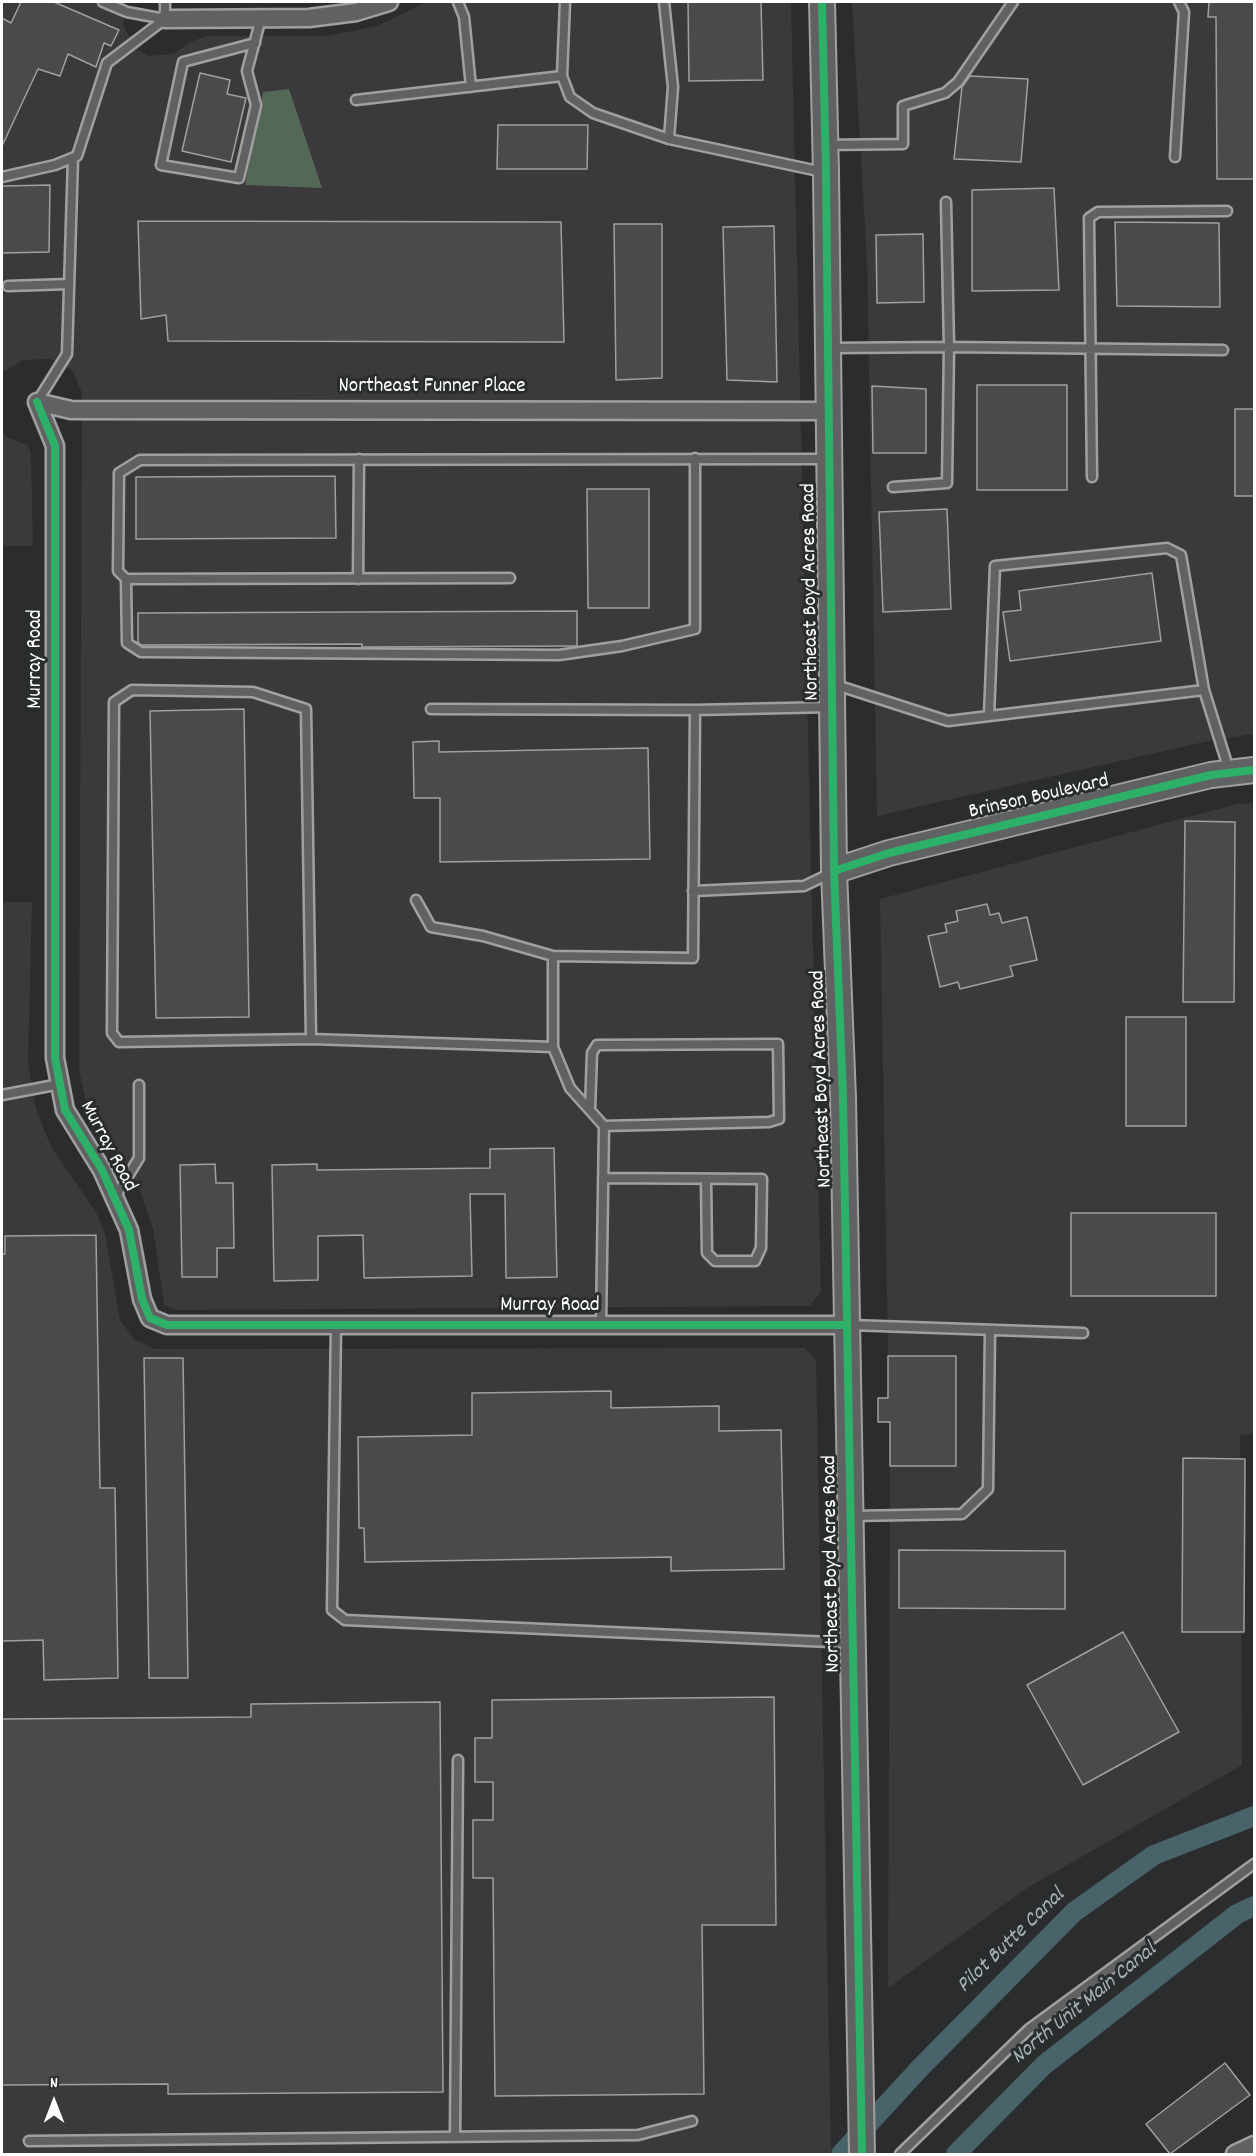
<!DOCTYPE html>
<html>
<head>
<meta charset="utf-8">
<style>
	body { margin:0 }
	#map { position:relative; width:1256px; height:2156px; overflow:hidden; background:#2b2c2d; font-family:Dekko,sans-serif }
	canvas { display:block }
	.frame { position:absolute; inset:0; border:3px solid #fff; pointer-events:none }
	.north { position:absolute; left:24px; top:2072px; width:60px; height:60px; -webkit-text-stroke:4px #2a2d2e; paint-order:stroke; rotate:0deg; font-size:16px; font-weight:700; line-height:24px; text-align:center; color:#fff }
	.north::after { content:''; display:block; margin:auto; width:21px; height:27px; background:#fff; clip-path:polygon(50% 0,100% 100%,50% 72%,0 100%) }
</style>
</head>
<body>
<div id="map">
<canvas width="1256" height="2156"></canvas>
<div class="frame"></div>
<div class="north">N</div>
</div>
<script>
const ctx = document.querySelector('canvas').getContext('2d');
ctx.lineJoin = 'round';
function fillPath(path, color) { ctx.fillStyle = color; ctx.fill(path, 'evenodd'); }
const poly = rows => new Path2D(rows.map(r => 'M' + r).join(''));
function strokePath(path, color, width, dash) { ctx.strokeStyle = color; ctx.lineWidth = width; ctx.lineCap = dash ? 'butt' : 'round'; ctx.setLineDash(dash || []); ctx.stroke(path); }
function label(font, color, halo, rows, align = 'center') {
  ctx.font = font + ' Dekko,sans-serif'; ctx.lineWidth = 6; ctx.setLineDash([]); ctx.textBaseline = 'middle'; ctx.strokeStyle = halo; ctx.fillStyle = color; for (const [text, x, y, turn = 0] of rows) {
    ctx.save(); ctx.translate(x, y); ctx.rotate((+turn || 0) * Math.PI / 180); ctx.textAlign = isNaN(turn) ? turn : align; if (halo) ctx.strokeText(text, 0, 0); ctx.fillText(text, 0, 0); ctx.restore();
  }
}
fillPath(poly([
	[2,2,126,2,123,25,136,48,148,56,173,54,191,42,206,36,327,36,377,26,427,2,791,2,821,1291,810,1306,176,1310,164,1305,153,1229,137,1182,102,1137,86,1103,79,1070,82,393,72,370,51,359,23,360,2,373],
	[852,2,1254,2,1254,734,1213,740,877,816,867,263],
	[2,430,7,437,27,445,31,453,33,546,2,546],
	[1254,803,1254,1434,1240,1435,1242,1765,1027,1888,888,1988,890,1466,880,899,1237,804],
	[2,902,32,902,28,1063,36,1109,51,1147,96,1212,105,1234,120,1320,134,1339,155,1349,805,1348,816,1360,831,2154,2,2154]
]), '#3b393c');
fillPath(poly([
	[289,89,322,188,245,185,263,92]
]), '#536857');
strokePath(poly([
	[841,2154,920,2068,1074,1912,1154,1855,1254,1816],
	[956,2154,1044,2065,1237,1914,1254,1906]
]), '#49636b', 20);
const building = poly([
	[21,2,54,2,119,30,111,46,104,43,96,67,68,54,60,76,38,69,2,146,2,18,11,23,21,2],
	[688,2,761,2,763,80,689,81,688,2],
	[1209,2,1254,2,1254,179,1217,179,1216,17,1208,17,1209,2],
	[200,73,230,80,227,94,246,98,231,162,182,151,200,73],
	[970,76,1028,79,1021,162,954,159,962,87,970,76],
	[498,125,588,125,587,169,497,169,498,125],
	[50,185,49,252,2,253,2,186,50,185],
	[1054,188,1059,290,972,291,972,190,1054,188],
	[138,221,561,222,564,342,168,341,166,315,141,319,138,221],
	[1115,222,1219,223,1220,307,1117,306,1115,222],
	[614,224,662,224,662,378,616,380,614,224],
	[774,226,777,382,727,380,723,227,774,226],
	[923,234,924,302,877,303,876,235,923,234],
	[977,385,1067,385,1067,490,977,490,977,385],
	[872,386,926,389,926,453,873,453,872,386],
	[1235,409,1254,409,1254,496,1235,496,1235,409],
	[335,476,336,538,136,539,136,477,335,476],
	[587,489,649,489,649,608,588,608,587,489],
	[947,509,951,609,883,612,879,512,947,509],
	[1152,573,1161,641,1010,661,1003,612,1021,610,1019,591,1152,573],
	[577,611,577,646,575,646,362,647,362,644,141,645,138,642,138,613,577,611],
	[244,709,249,1017,156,1018,150,711,244,709],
	[439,741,439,752,648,748,650,859,440,862,440,798,414,798,413,742,439,741],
	[1185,821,1235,822,1234,1002,1183,1002,1185,821],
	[987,904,990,915,999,913,1002,923,1027,917,1037,960,1010,966,1013,976,960,989,958,982,940,987,928,936,947,932,945,924,958,921,956,911,987,904],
	[1126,1017,1186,1017,1186,1126,1126,1126,1126,1017],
	[554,1148,557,1277,506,1278,505,1194,470,1194,472,1276,364,1278,363,1235,318,1236,318,1280,274,1281,272,1165,317,1164,317,1170,490,1168,490,1149,554,1148],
	[215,1164,216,1183,233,1183,234,1248,217,1248,217,1277,182,1277,180,1165,215,1164],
	[1071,1213,1216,1213,1216,1296,1071,1296,1071,1213],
	[96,1235,100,1488,115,1488,118,1678,44,1680,43,1640,2,1641,2,1254,5,1254,5,1236,96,1235],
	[888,1356,956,1356,956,1466,890,1466,890,1422,878,1422,878,1398,888,1398,888,1356],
	[144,1358,183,1358,188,1678,149,1678,144,1358],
	[611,1391,611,1408,719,1406,719,1431,781,1430,784,1569,671,1571,671,1557,365,1562,364,1528,359,1528,358,1437,472,1435,472,1393,611,1391],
	[1183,1458,1245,1459,1244,1632,1182,1632,1183,1458],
	[899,1550,1065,1551,1065,1609,899,1608,899,1550],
	[1123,1632,1179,1732,1083,1785,1027,1685,1123,1632],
	[774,1697,776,1925,702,1925,704,2094,495,2096,493,1878,473,1878,473,1820,493,1820,493,1782,475,1782,475,1738,492,1738,492,1700,774,1697],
	[440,1702,443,2092,168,2094,168,2084,2,2085,2,1719,251,1717,251,1704,440,1702],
	[1225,2063,1250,2095,1170,2154,1146,2124,1225,2063]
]);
fillPath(building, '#4c494b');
strokePath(building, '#a0a0a0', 1.5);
const lane = poly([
	[103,2,127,12,165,19],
	[458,2,464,17,471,87],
	[565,2,562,76,570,97,593,113,669,139,823,172],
	[664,2,673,87,669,139],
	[165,19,165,2],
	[255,43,183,62,161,165,239,178,256,105,247,71,261,18],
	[356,100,562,76],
	[826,145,903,144,903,106,945,93,958,82,1013,2],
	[1175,157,1184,12,1179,2],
	[2,177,55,165,77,156,107,63,165,19],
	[8,286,69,284],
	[831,348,949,347,946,202],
	[37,402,67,354,73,158],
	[1092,477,1089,218,1098,212,1227,211],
	[893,487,947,483,949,347,1223,350],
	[510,578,126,579,118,571,119,473,140,460,827,459],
	[126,579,127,643,141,652,559,655,622,646,695,629,695,458],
	[358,579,359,459],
	[833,684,948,721,1204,690,1181,555,1167,548,995,566,989,716],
	[1204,690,1229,770],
	[431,709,695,710,831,707],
	[693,891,804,886,831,873],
	[416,900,431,927,483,936,553,956],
	[311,1039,119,1042,112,1033,114,702,132,690,253,692,306,709,311,1039,553,1047,570,1088,604,1126,601,1325],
	[553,1047,553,956,693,958,695,710],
	[2,1095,60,1084],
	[590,1110,592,1053,597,1045,778,1044,779,1119,769,1122,604,1126],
	[603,1178,762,1179,761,1248,755,1261,715,1261,707,1253,706,1179],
	[115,1197,139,1158,139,1085],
	[336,1325,332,1610,345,1620,852,1643],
	[850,1325,1083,1333],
	[852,1516,962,1514,988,1489,990,1330],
	[455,2137,458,1760],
	[29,2141,638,2135,692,2121],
	[900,2154,1029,2029,1254,1864]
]);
const street = poly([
	[165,19,309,18,356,12,389,2],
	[37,402,55,446,55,1058,65,1110,102,1170,129,1230,142,1299,150,1318,167,1325,847,1325],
	[37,402,71,410,829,411],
	[1235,2154,1254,2145]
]);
const secondary = poly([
	[822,2,826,173,834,871,843,1098,862,2154],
	[834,871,889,853,1211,775,1254,770]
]);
strokePath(lane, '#a0a0a0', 13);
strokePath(street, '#a0a0a0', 21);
strokePath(secondary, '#a0a0a0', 28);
strokePath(lane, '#606162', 8);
strokePath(street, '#606162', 16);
strokePath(secondary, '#606162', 24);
strokePath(poly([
	[822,2,826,173,834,871,843,1098,862,2154],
	[37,402,55,446,55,1058,65,1110,102,1170,129,1230,142,1299,150,1318,167,1325,847,1325],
	[834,871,889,853,1211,775,1254,770]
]), '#2db169', 8);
label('21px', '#fff', '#2a2d2e', [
	["Northeast Funner Place",432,388],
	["Northeast Boyd Acres Road",812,592,-91],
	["Murray Road",37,659,-90],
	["Brinson Boulevard",1039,798,-13],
	["Northeast Boyd Acres Road",823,1079,-92],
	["Murray Road",107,1147,62],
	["Murray Road",550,1307],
	["Northeast Boyd Acres Road",833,1564,-91]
]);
label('italic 22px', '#a6b4b8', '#2a2d2e', [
	["Pilot Butte Canal",1012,1942,-44],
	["North Unit Main Canal",1085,2005,-39]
]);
</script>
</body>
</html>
